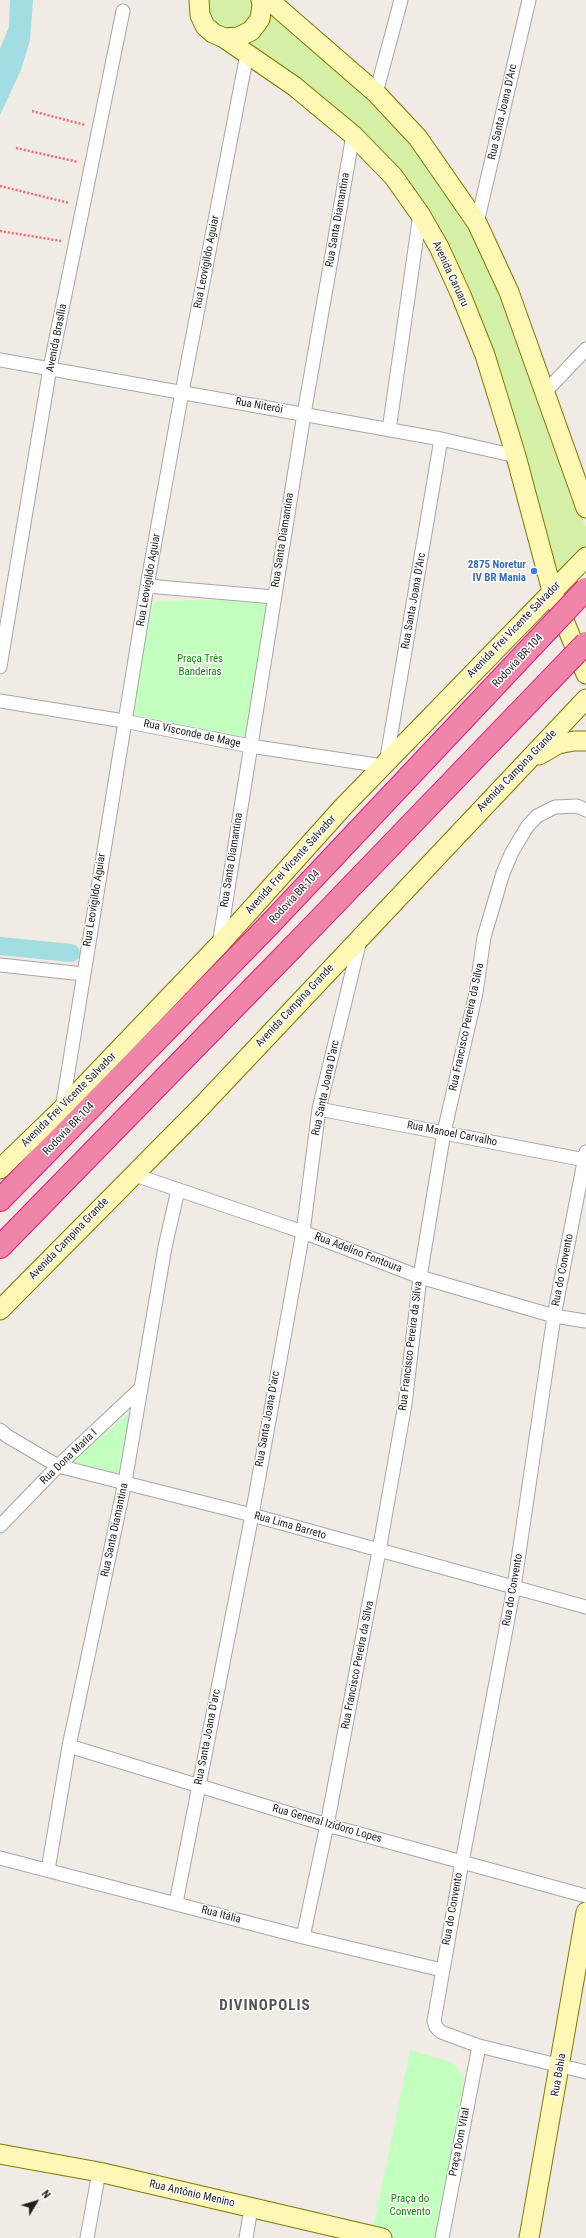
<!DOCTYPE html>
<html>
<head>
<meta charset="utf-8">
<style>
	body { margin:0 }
	#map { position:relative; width:586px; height:2238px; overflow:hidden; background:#f1ebe5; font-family:"Roboto Condensed",sans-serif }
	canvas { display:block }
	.north { position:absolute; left:16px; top:2182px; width:40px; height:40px; -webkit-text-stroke:3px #fff; paint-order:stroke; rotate:52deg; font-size:11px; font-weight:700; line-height:16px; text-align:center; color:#1f1f1f }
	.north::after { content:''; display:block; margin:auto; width:14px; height:18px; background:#1f1f1f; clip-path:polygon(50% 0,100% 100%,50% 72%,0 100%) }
</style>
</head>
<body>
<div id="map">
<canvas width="586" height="2238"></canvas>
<div class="north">N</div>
</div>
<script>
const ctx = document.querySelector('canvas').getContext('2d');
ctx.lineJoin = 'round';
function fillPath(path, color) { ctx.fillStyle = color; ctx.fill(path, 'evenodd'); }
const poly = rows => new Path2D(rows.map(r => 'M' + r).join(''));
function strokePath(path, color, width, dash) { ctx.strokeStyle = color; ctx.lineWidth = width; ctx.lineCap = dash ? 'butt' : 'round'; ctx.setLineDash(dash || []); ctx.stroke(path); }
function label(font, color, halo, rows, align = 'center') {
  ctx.font = font + ' "Roboto Condensed",sans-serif'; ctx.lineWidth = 3; ctx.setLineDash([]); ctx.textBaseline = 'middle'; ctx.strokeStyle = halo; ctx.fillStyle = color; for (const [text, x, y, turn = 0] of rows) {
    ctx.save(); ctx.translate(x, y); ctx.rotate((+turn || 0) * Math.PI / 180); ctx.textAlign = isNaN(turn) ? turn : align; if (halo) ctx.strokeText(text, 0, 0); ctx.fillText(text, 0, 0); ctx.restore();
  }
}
fillPath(poly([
	[204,0,258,0,249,28,216,32],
	[267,5,372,95,466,212,497,281,586,528,586,552,557,581,516,439,415,201,237,41]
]), '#d5f0a6');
fillPath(poly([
	[267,599,253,739,129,714,154,601],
	[134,1409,120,1475,71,1463],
	[410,2050,450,2062,458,2068,464,2080,435,2238,393,2238,372,2233]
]), '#c3ffbe');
fillPath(poly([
	[10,0,33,0,30,40,21,70,0,115,0,49,9,27]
]), '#a1dde3');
strokePath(poly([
	[0,946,71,953]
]), '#a1dde3', 18);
const street = poly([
	[376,93,401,0],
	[477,223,529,0],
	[0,360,441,439,516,456],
	[546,391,586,349],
	[389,430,420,214],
	[147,586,274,597],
	[0,667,50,368,123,11],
	[0,701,124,721,250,746,383,766],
	[386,763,441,439],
	[219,945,304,414,353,135],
	[0,965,83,974],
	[62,1109,147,586,182,392,247,54],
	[319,1109,585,1160],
	[586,1152,554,1316,514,1587,462,1862,434,2021,436,2027,441,2032,479,2046,586,2072],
	[132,1174,303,1232,420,1277,554,1316,586,1321],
	[0,1430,7,1436,58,1466,252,1515,586,1607],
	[0,1526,58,1466,140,1389],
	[69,1746,327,1825,586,1896],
	[0,1858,303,1937,442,1970],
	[48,1870,69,1746,125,1482,165,1247,178,1190],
	[176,1903,252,1515,303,1232,319,1109,360,940],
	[303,1937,327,1825,379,1551,405,1404,420,1277,444,1132,476,993,484,937,503,873,512,852,527,827,537,816,555,807,577,806,586,810],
	[87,2238,99,2172],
	[246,2238,251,2208],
	[442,2238,479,2046]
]);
const secondary = poly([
	[199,0,200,15,205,26,213,33,224,38,238,37,251,31,260,19,262,5,261,0],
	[269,0,376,93,418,138,477,223,509,292,586,508],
	[224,38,294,86,353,135,393,176,420,214,439,247,461,295,485,355,516,456,552,591,586,674],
	[539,755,558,744,574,741,586,741],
	[0,1169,62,1109,219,945,343,807,586,557],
	[0,1310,197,1111,586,699],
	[0,2154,99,2172,382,2238],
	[529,2238,586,1912]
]);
const highway = poly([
	[0,1200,270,924],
	[0,1247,294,946]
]);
strokePath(street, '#a6a6a6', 15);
strokePath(secondary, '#7d7800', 21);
strokePath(highway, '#ec157e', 24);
strokePath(poly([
	[32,111,85,125],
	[16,148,78,162],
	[0,186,69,203],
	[0,231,61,241]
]), '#ff686e', 2.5, [2, 2]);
strokePath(street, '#fff', 13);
strokePath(secondary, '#fff8b5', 19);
strokePath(highway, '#ef86a9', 22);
const highwayBridge = poly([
	[270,924,586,589],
	[294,946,586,643]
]);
strokePath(highwayBridge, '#ec157e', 24, []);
strokePath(highwayBridge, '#ef86a9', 22);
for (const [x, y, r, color] of [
	[534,571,4,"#3f7fe0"]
]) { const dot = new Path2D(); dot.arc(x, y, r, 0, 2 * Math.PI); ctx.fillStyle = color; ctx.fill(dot); strokePath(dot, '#fff', 1.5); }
label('11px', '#1f1f1f', '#fff', [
	["Rua Santa Joana D'Arc",503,112,-77],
	["Rua Santa Diamantina",338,220,-80],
	["Rua Leovigildo Aguiar",207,262,-79],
	["Avenida Caruaru",450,274,65],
	["Avenida Brasília",57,338,-79],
	["Rua Niterói",259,406,10],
	["Rua Santa Diamantina",283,540,-81],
	["Rua Leovigildo Aguiar",149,580,-80],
	["Rua Santa Joana D'Arc",414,601,-80],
	["Avenida Frei Vicente Salvador",514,630,-46],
	["Rodovia BR-104",518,661,-47],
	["Rua Visconde de Mage",192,734,12],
	["Avenida Campina Grande",517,771,-46],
	["Rua Santa Diamantina",232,860,-81],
	["Avenida Frei Vicente Salvador",291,865,-48],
	["Rodovia BR-104",295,897,-47],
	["Rua Leovigildo Aguiar",95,900,-81],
	["Avenida Campina Grande",295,1006,-47],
	["Rua Francisco Pereira da Silva",467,1027,-78],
	["Rua Santa Joana D'arc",326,1088,-78],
	["Avenida Frei Vicente Salvador",69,1100,-45],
	["Rodovia BR-104",69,1129,-46],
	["Rua Manoel Carvalho",452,1134,11],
	["Avenida Campina Grande",69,1239,-46],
	["Rua Adelino Fontoura",358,1253,21],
	["Rua do Convento",563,1270,-79],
	["Rua Francisco Pereira da Silva",411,1346,-83],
	["Rua Santa Joana D'arc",268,1419,-80],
	["Rua Dona Maria I",69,1457,-44],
	["Rua Lima Barreto",290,1526,16],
	["Rua Santa Diamantina",115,1530,-78],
	["Rua do Convento",513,1590,-80],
	["Rua Francisco Pereira da Silva",358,1665,-79],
	["Rua Santa Joana D'arc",208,1737,-79],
	["Rua General Izidoro Lopes",327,1824,16],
	["Rua do Convento",453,1909,-80],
	["Rua Itália",221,1915,15],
	["Rua Bahia",559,2075,-80],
	["Praça Dom Vital",460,2142,-79],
	["Rua Antônio Menino",192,2194,13]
]);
label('bold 11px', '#366cbe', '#fff', [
	["2875 Noretur",526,565],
	["IV BR Mania",526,578]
], 'right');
label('11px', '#0a8a01', '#fff', [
	["Praça Três",200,659],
	["Bandeiras",200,672],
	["Praça do",410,2199],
	["Convento",410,2212]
]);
ctx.letterSpacing = '1px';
label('bold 15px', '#525252', '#fff', [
	["DIVINOPOLIS",265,2006]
]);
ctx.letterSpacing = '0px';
</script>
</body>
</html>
